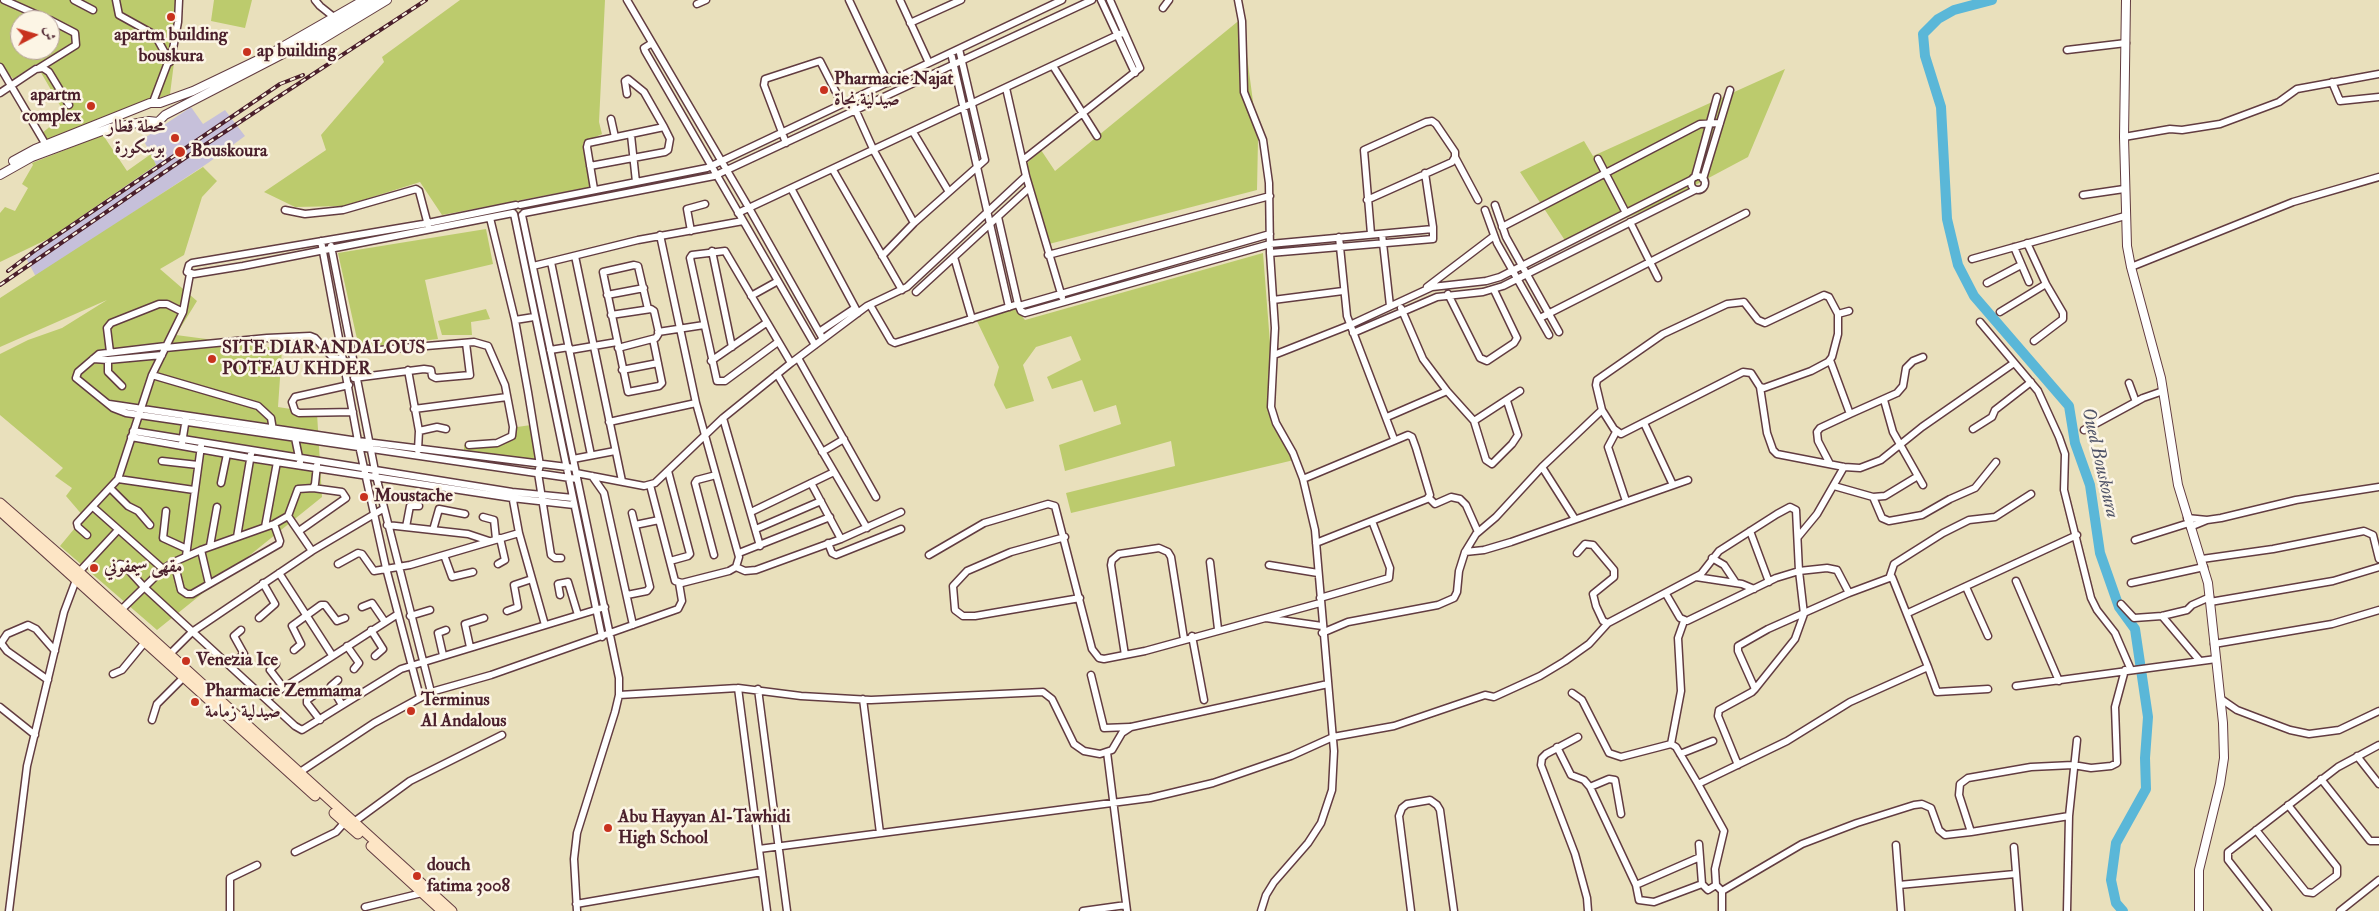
<!DOCTYPE html>
<html>
<head>
<meta charset="utf-8">
<style>
	body { margin:0 }
	#map { position:relative; width:2379px; height:911px; overflow:hidden; background:#e9e0bc; font-family:"IM FELL Double Pica",Amiri,serif }
	canvas { display:block }
	.north { position:absolute; left:10px; top:10px; width:50px; height:50px; box-sizing:border-box; background:#fcf5e5; border:1px solid #b59f9b; border-radius:50%; rotate:84deg; font-size:14px; font-weight:700; line-height:20px; text-align:center; color:#4a1f2b }
	.north::after { content:''; display:block; margin:auto; width:18px; height:22px; background:#c8321e; clip-path:polygon(50% 0,100% 100%,50% 72%,0 100%) }
</style>
</head>
<body>
<div id="map">
<canvas width="2379" height="911"></canvas>
<div class="north">ش</div>
</div>
<script>
const ctx = document.querySelector('canvas').getContext('2d');
ctx.lineJoin = 'round';
function fillPath(path, color) { ctx.fillStyle = color; ctx.fill(path, 'evenodd'); }
const poly = rows => new Path2D(rows.map(r => 'M' + r).join(''));
function strokePath(path, color, width, dash) { ctx.strokeStyle = color; ctx.lineWidth = width; ctx.lineCap = dash ? 'butt' : 'round'; ctx.setLineDash(dash || []); ctx.stroke(path); }
function label(font, color, halo, rows, align = 'center') {
  ctx.font = font + ' "IM FELL Double Pica",Amiri,serif'; ctx.lineWidth = 5; ctx.setLineDash([]); ctx.textBaseline = 'middle'; ctx.strokeStyle = halo; ctx.fillStyle = color; for (const [text, x, y, turn = 0] of rows) {
    ctx.save(); ctx.translate(x, y); ctx.rotate((+turn || 0) * Math.PI / 180); ctx.textAlign = isNaN(turn) ? turn : align; if (halo) ctx.strokeText(text, 0, 0); ctx.fillText(text, 0, 0); ctx.restore();
  }
}
fillPath(poly([
	[191,107,203,124,225,110,245,136,208,163,36,277,25,256,156,165,143,139]
]), '#c6c0da');
fillPath(poly([
	[0,0,182,0,170,94,45,141,41,134,65,114,36,64,13,79,11,76,7,79,0,66],
	[20,20,50,20,50,50,20,50],
	[214,0,252,0,245,28,211,21],
	[460,0,605,0,599,122,602,134,583,143,590,187,442,215,420,182,344,206,295,207,264,192,326,150,321,135,384,62,382,57],
	[1242,18,1258,140,1257,190,1049,244,1022,168,1041,150,1055,171],
	[1785,69,1748,157,1656,206,1566,242,1520,172,1584,141,1593,156],
	[103,135,127,171,151,154,156,165,50,238,0,262,0,213,5,207,15,211,28,188,22,184,33,165,32,163],
	[203,167,217,181,202,197,184,255,160,269,197,301,176,335,282,349,278,407,317,413,322,497,157,630,60,546,84,517,66,496,72,488,55,476,63,468,0,415,0,354,28,340,62,328,107,300,0,347,0,298],
	[486,229,493,264,425,280,438,339,359,348,338,253],
	[1263,253,1271,356,1269,403,1294,460,1071,513,1066,493,1175,466,1171,441,1065,471,1059,445,1121,424,1116,405,1094,412,1082,380,1052,389,1047,377,1081,360,1071,336,1036,347,1023,365,1034,401,1006,409,994,385,999,367,975,317,1014,307,1025,320],
	[486,309,490,319,471,322,472,335,442,335,438,321],
	[531,425,536,463,464,453,464,445,508,437,510,428]
]), '#bccb6d');
strokePath(poly([
	[1992,0,1954,10,1938,19,1923,34,1925,56,1941,107,1947,219,1958,265,1974,296,2069,406,2075,443,2090,485,2100,553,2119,607,2135,629,2148,717,2145,758,2146,789,2116,843,2111,880,2116,903,2123,911]
]), '#5ab7d8', 10);
const minor = poly([
	[4,0,49,20],
	[74,0,93,10],
	[116,0,119,15,155,35,170,62],
	[315,0,320,6,335,18],
	[627,0,749,208,823,339],
	[849,0,888,83],
	[900,0,929,63],
	[1101,0,1135,73],
	[1238,0,1242,21,1244,92,1263,140,1269,183,1270,253,1275,328,1271,407,1276,423,1293,453,1303,479,1315,530,1334,751,1332,790,1321,823,1308,843,1274,882,1266,895,1261,911],
	[697,4,706,0],
	[1163,8,1169,0],
	[910,23,961,0],
	[652,43,644,48,645,51,815,345],
	[2067,50,2126,43],
	[951,53,1009,307],
	[1053,66,1097,136],
	[0,67,46,145],
	[39,68,76,45,75,33,50,20],
	[2332,82,2340,101,2379,97],
	[1006,88,1026,176,1062,297],
	[0,93,36,69,43,68,49,72,69,105],
	[851,100,874,151,914,223],
	[153,102,173,49,178,22,179,0],
	[611,119,615,137],
	[913,132,949,192],
	[631,135,636,182],
	[2124,137,2170,129,2182,130,2220,124,2279,102,2297,89,2379,74],
	[786,143,764,85,765,79,820,61,842,104],
	[1598,159,1626,213],
	[1023,160,1140,68,1110,0],
	[590,166,665,152,668,150,670,139,664,127,644,92,628,79,625,81,627,94],
	[833,170,902,290],
	'1691 183a7 7 0 1 1 14 0a7 7 0 1 1-14 0Z',
	[1695,177,1717,97],
	[1703,179,1730,90],
	[594,189,587,147,588,143,664,127],
	[792,190,858,313],
	[2083,195,2124,189],
	[1367,200,1452,162,1455,157],
	[520,205,707,168,1062,0],
	[1495,205,1506,237,1559,332],
	[285,210,305,214,343,210,416,189,419,191,428,225],
	[1485,210,1497,243,1549,335],
	[513,213,243,266,194,274,187,272,189,265,192,263,423,224,516,205],
	[524,213,714,176,1092,0],
	[738,213,1124,32],
	[514,214,602,637],
	[522,215,619,678,619,695,615,712,577,833,574,859,577,911],
	[998,217,1018,304,1021,311,1025,313,1270,244,1433,229],
	[490,218,515,320,528,392,540,465,538,473,551,555,555,558,561,558],
	[1630,222,1658,278],
	[1502,227,1700,124,1720,123],
	[691,231,687,209,705,204],
	[1371,234,1364,150,1426,122,1432,121,1436,124,1455,152,1455,157,1478,200],
	[1382,234,1390,306],
	[1339,237,1347,316,1394,439],
	[321,241,358,441,386,568,420,697],
	[2027,243,2046,284,2063,313,2063,319,2034,341],
	[331,246,376,476,431,692],
	[2014,247,2029,282],
	[712,251,732,347],
	[1270,253,1433,239,1433,227,1425,173],
	[1048,255,1270,196],
	[575,256,622,481],
	[882,256,914,223,985,160,959,49],
	[954,257,972,319],
	[1972,259,2125,216],
	[551,262,591,455],
	[533,266,638,240,743,221],
	[2131,267,2293,202,2379,177],
	[1987,283,2021,265],
	[1427,287,1494,236],
	[916,292,1029,188],
	[1448,294,1480,358,1487,361,1514,343,1517,338,1494,290],
	[607,295,644,288],
	[751,296,778,281],
	[1273,300,1343,291],
	[870,305,891,341,895,343,1018,304],
	[1019,306,1270,234],
	[1401,308,1423,359,1447,391,1474,421,1520,391],
	[648,309,638,266,634,265,603,272,628,392,659,386,662,383,653,339],
	[2000,312,2046,284],
	[1838,314,1838,334,1832,357,1828,362,1811,371,1764,388,1760,387,1751,373,1743,372,1621,434,1614,429,1602,410,1596,385,1597,380,1663,334,1727,304,1744,302,1758,320,1765,323,1824,295,1829,297,1838,314,1849,311],
	[611,315,651,309,654,311,659,333,656,338,618,348],
	[1540,318,1746,213],
	[515,320,534,317],
	[1980,322,2038,391,2059,437,2065,454,2064,490,2091,598,2097,610,2115,633,2131,670],
	[658,332,704,325],
	[819,332,855,308],
	[1353,333,1437,297,1483,292,1503,286,1695,190],
	[778,342,725,381,717,381,690,258,692,255,725,251,791,363],
	[166,346,99,354,78,372,76,378,113,408,126,413,577,479],
	[165,348,267,338,310,336,315,338,333,358,344,360],
	[379,350,474,342,488,346,505,385,513,427,512,436,497,443,469,445],
	[550,350,569,347],
	[570,350,617,342],
	[110,352,107,328,111,323,159,304,167,304,183,312],
	[1274,355,1350,325,1432,287,1486,281,1500,277,1691,180],
	[798,358,876,497],
	[93,359,108,360,162,355],
	[108,360,108,372,122,386],
	[1830,360,1850,414,1897,393,1903,386,1906,368,1913,361,1923,357],
	[711,361,766,323],
	[408,370,419,431,418,450],
	[622,370,658,363],
	[777,374,867,528],
	[152,375,258,406,271,418,273,430],
	[354,378,424,369,431,370,432,376,436,378,470,375,466,343],
	[2129,383,2136,402],
	[349,385,295,397,292,402,295,411,299,413,353,412],
	[1760,387,1767,433,1773,450,1777,454,1844,467,1860,468,1881,460,1922,427,2014,363],
	[1884,400,1893,432,1923,485],
	[109,404,358,441,575,468],
	[414,409,507,397],
	[1387,417,1447,391],
	[723,418,760,546],
	[1474,421,1486,460,1492,464,1512,444,1518,435,1507,401],
	[609,422,696,403],
	[1644,423,1673,485],
	[1973,429,1992,417,1995,410,2031,382],
	[2084,430,2143,398,2163,391],
	[133,431,512,492,573,498],
	[419,431,437,427,446,429],
	[1616,432,1608,447,1626,501],
	[131,437,250,458,512,498,574,505],
	[295,438,300,462],
	[182,443,186,418],
	[822,452,844,439],
	[573,459,615,451],
	[162,461,198,465],
	[1830,464,1818,441,1817,432,1820,428,1850,414],
	[1542,467,1575,519],
	[668,471,690,554,688,556,670,561],
	[576,473,644,486,655,483,723,418,791,363,867,306,907,287,1026,176],
	[592,476,604,493,633,625],
	[118,479,194,490],
	[1303,479,1408,435,1412,437,1416,448,1430,495,1427,499,1316,543],
	[221,483,227,454],
	[811,483,841,539],
	[650,485,675,581,682,583,729,571,736,567,739,557,696,403,660,235],
	[1834,486,1873,497,1885,496,1918,476],
	[111,489,128,506,138,511,150,525],
	[512,495,519,533,545,625],
	[1873,497,1882,518,1889,521,1922,515,1950,499,1975,488,1996,462],
	[1429,498,1435,504,1451,497,1460,499,1466,505,1478,532],
	[93,507,163,569],
	[166,511,163,538,187,549],
	[751,512,834,472],
	[288,516,312,551],
	[483,517,494,520,496,539],
	[2187,518,2207,520,2221,518,2296,500,2379,487],
	[387,525,468,534,489,541],
	[635,525,659,520],
	[265,527,277,462],
	[406,527,410,506,419,506],
	[2190,527,2207,520],
	[756,529,821,501],
	[433,530,439,509,465,514],
	[299,531,346,498,342,492,313,488],
	[1750,531,1769,582],
	[87,535,78,527,77,523,118,479,152,375,183,312,190,274],
	[237,537,251,454],
	[1065,537,1011,552,967,571,953,586,955,610,963,616,975,616,1080,598],
	[1798,537,1817,514,1844,467],
	[2135,540,2189,523],
	[828,543,832,553,836,555,901,529],
	[210,546,217,507],
	[201,550,209,584],
	[1465,552,1484,550,1511,542,1688,480],
	[739,553,830,517],
	[1577,553,1585,544,1593,545,1614,570,1614,577,1593,594,1596,606,1603,621,1608,623,1701,574,1719,551,1777,514,1790,507,1796,510,1799,571,1776,578,1687,621,1680,618,1666,594],
	[444,555,452,577,473,572],
	[714,555,695,483,697,480,716,475],
	[929,555,984,523,1048,504,1055,506,1092,649,1099,658,1104,659,1145,651,1320,603],
	[186,556,201,446],
	[1712,558,1724,565,1736,583],
	[2202,559,2273,549,2364,531,2373,535,2379,559],
	[174,562,181,590,187,594,192,594,279,544,280,541,274,524],
	[1210,562,1218,629],
	[338,564,358,553,362,554,374,571,410,565,519,533],
	[498,564,505,560,500,538],
	[1269,565,1318,573],
	[736,567,745,571,756,570,841,539,901,512],
	[114,568,120,564,124,565,144,587,295,726,302,730,401,669,605,607],
	[279,573,332,655],
	[1890,576,1894,564,1943,533,1969,520,1995,517,2031,494],
	[1696,577,1742,584,1754,589],
	[2016,581,2059,681],
	[2131,583,2204,567],
	[1966,587,1988,636],
	[560,595,558,584,568,582,578,615],
	[627,595,647,591,650,587,632,513],
	[1320,598,1389,578,1390,568,1372,521],
	[2210,602,2333,581,2379,567],
	[2121,604,2134,618,2162,616,2187,610,2192,605,2210,597],
	[362,607,372,603,385,622],
	[121,610,163,569,174,562,201,550,274,524,288,516,298,489,313,488,315,484,317,465],
	[507,611,518,607,514,585,532,579],
	[1908,613,2077,535],
	[410,616,430,610],
	[2162,616,2200,661],
	[259,618,275,604,263,583],
	[1266,618,1322,626],
	[371,630,383,649,375,656],
	[1322,633,1348,622,1438,605,1454,598,1457,592,1459,571,1465,552,1476,534,1496,517,1542,467,1602,410],
	[1192,636,1204,700],
	[2214,644,2332,624,2379,610],
	[347,646,359,663,354,669],
	[470,647,465,624,484,618],
	[294,650,301,644,292,626,321,605,325,605,337,621,345,618],
	[443,655,438,633,446,630],
	[1125,655,1111,565,1112,560,1119,554,1159,548,1168,552,1171,557,1184,639],
	[167,657,192,632,312,551,383,509],
	[276,664,270,670,283,687],
	[230,666,244,654,234,636,241,630],
	[1928,667,1937,692,1988,689],
	[113,674,122,670,145,642],
	[1091,675,1104,728,1130,727],
	[48,680,7,651,1,643,7,634,28,625,36,629,55,651],
	[338,680,331,686,342,705],
	[2016,686,2216,659],
	[738,688,767,911],
	[758,689,787,911],
	[1755,689,1795,639,1804,614,1799,571,1827,568,1837,570,1849,593],
	[1572,693,1582,700,1609,753,1621,757,1671,744,1676,747,1698,784],
	[314,695,307,700,307,703,320,720],
	[619,695,738,688,801,696,871,700,1043,692,1052,699,1074,744,1084,751,1100,754,1112,750,1122,733,1131,727,1328,684],
	[266,699,398,614],
	[863,699,880,833],
	[2221,699,2237,710,2258,718,2290,730,2309,734,2339,730,2379,711],
	[0,707,35,735],
	[152,720,157,704,183,678],
	[1578,737,1546,754,1542,758,1541,765,1575,854,1587,898,1588,911],
	[1671,744,1681,691,1678,638,1684,621],
	[1557,747,1571,775,1584,780,1590,787,1636,885,1639,900,1654,902,1702,884],
	[1107,752,1127,911],
	[1680,754,1713,741],
	[2357,756,2379,784],
	[297,774,374,723,431,692,491,675,678,609,682,601,679,583],
	[2321,779,2370,841,2379,841],
	[1590,787,1609,779,1615,780,1621,814],
	[2069,816,1971,832,1959,795,1960,784,1968,778,2031,767,2073,765,2091,768,2111,766,2117,763,2115,707,2125,670],
	[354,822,410,781,502,735],
	[2256,830,2306,892,2313,893,2337,875,2337,867,2288,805],
	[1699,844,1702,884,1708,890,1716,885],
	[1896,845,1901,911],
	[2014,847,2019,911],
	[759,849,1150,798,1213,783,1291,756,1333,737,1394,726,1485,695,1494,697,1540,676,1565,661,1589,644,1608,623],
	[295,852,336,832,345,822],
	[1636,885,1700,857],
	[1899,885,2015,874],
	[1722,891,1802,844,1857,823,1914,805,1922,804,1931,808,1939,830,1945,835,1971,832],
	[576,904,762,872],
	[365,907,422,893],
	[9,911,27,766,64,612,79,572,118,530],
	[230,911,230,878,257,865],
	[1083,911,1126,905],
	[1411,911,1399,816,1402,808,1407,804,1430,800,1437,805,1440,810,1454,911],
	[1722,911,1722,891,1716,885,1715,869,1724,831,1698,784,1787,741,1850,702,1928,667,1892,577,1849,593,1768,629,1738,646,1738,651,1755,689,1752,692,1719,710,1718,716,1738,765],
	[2067,911,2069,816,2077,740],
	[2268,911,2228,860,2228,852,2338,767,2379,745],
	[2340,911,2379,880]
]);
const tertiary = poly([
	[2126,0,2124,137,2127,246,2131,267,2161,378,2178,485,2208,583,2223,723,2224,758,2220,784,2199,870,2199,911],
	[298,50,311,46,387,0],
	[13,161,35,149,150,103,160,103,193,91,268,55,364,0],
	[0,175,32,157,110,128,149,121,158,122,165,115,306,42,375,0]
]);
const secondary = poly([
	[0,503,79,572,452,911],
	[0,511,315,796],
	[334,813,358,834],
	[371,846,442,911]
]);
strokePath(minor, '#623c41', 9);
strokePath(tertiary, '#623c41', 10);
strokePath(secondary, '#623c41', 11);
strokePath(minor, '#fff', 6);
strokePath(tertiary, '#fff', 8);
strokePath(secondary, '#fde5c5', 9);
const rail = poly([
	[8,271,37,249,280,84,303,75],
	[0,285,185,158,426,0]
]);
strokePath(rail, '#4a1f2b', 4);
strokePath(rail, '#fcf5e5', 2, [5.5]);
for (const [x, y, r, color] of [
	[171,17,5,"#c8321e"],
	[247,52,5,"#c8321e"],
	[824,90,5,"#c8321e"],
	[91,106,5,"#c8321e"],
	[175,138,5,"#c8321e"],
	[180,152,6,"#c8321e"],
	[212,359,5,"#c8321e"],
	[364,497,5,"#c8321e"],
	[94,568,5,"#c8321e"],
	[186,661,5,"#c8321e"],
	[195,702,5,"#c8321e"],
	[411,711,5,"#c8321e"],
	[608,828,5,"#c8321e"],
	[417,876,5,"#c8321e"]
]) { const dot = new Path2D(); dot.arc(x, y, r, 0, 2 * Math.PI); ctx.fillStyle = color; ctx.fill(dot); strokePath(dot, '#fcf5e5', 2); }
label('bold 18px', '#4a1f2b', '#fcf5e5', [
	["apartm building",171,36,"center"],
	["bouskura",171,57,"center"],
	["ap building",257,52],
	["Pharmacie Najat",834,80],
	["صيدلية نجاة",834,101],
	["apartm",81,96,"right"],
	["complex",81,117,"right"],
	["محطة قطار",165,128,"right"],
	["بوسكورة",165,149,"right"],
	["Bouskoura",191,152],
	["SITE DIAR ANDALOUS",222,349],
	["POTEAU KHDER",222,370],
	["Moustache",374,497],
	["مقهى سيمفوني",104,568],
	["Venezia Ice",196,661],
	["Pharmacie Zemmama",205,692],
	["صيدلية زمامة",205,713],
	["Terminus",421,701],
	["Al Andalous",421,722],
	["Abu Hayyan Al-Tawhidi",618,818],
	["High School",618,839],
	["douch",427,866],
	["fatima 3008",427,887]
], 'left');
label('italic 19px', '#505468', '#fcf5e5', [
	["Oued Bouskoura",2099,463,77]
]);
</script>
</body>
</html>
